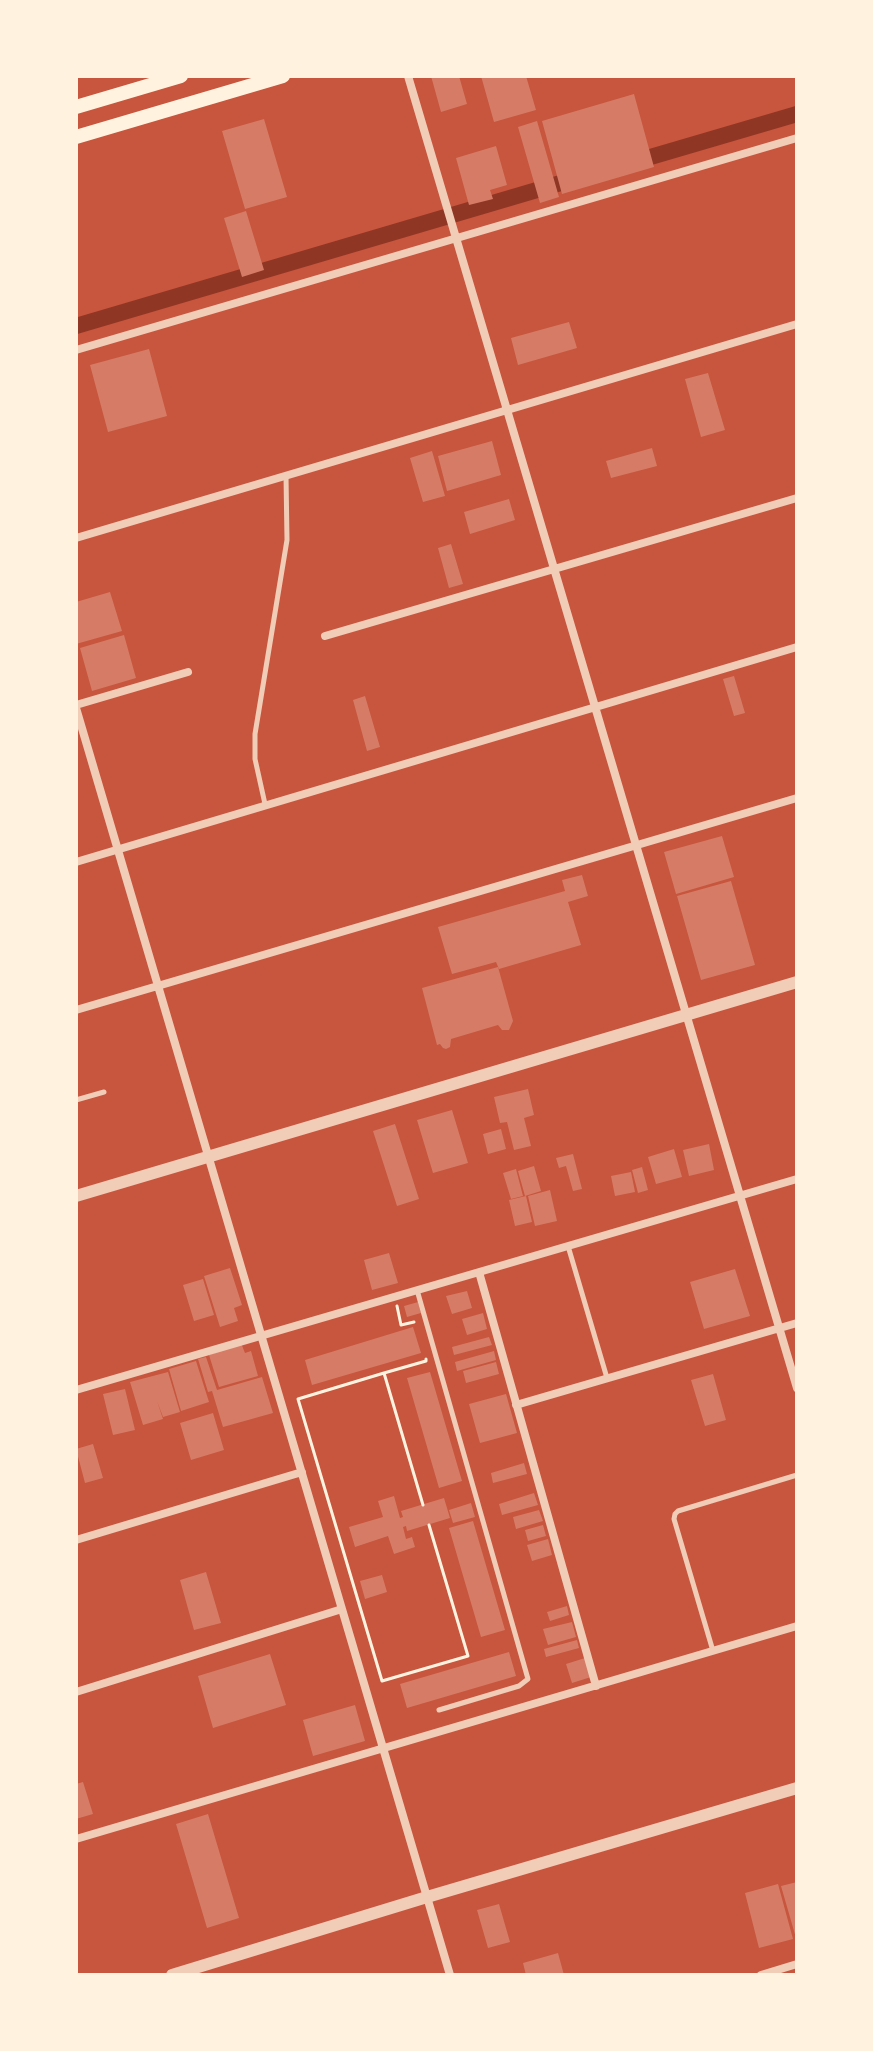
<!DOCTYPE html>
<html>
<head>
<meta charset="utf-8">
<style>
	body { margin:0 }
	#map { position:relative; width:873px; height:2051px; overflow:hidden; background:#c8553d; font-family:Jost,sans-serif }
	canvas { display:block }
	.frame { position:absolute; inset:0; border:78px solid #fff3e0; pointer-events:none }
</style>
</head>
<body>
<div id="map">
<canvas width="873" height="2051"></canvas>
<div class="frame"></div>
</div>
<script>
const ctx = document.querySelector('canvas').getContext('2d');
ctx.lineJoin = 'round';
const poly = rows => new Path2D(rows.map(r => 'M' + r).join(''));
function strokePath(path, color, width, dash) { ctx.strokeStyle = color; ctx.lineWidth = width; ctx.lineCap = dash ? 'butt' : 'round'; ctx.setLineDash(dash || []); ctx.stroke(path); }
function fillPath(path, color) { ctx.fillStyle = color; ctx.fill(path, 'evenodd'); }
strokePath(poly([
	[630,163,797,114],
	[76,326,581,177]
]), '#8f3625', 16);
fillPath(poly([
	[431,76,459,76,467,104,441,112],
	[481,76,526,76,536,110,494,122],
	[634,94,654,167,562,194,542,121],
	[264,119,287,197,245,209,222,131],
	[537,121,559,197,540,203,518,127],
	[496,146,507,185,490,190,493,199,469,205,456,158],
	[246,211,264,270,242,277,224,218],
	[569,322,577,348,518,365,511,338],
	[149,349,167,416,108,432,90,365],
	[708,373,725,430,701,437,685,379],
	[492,441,501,475,447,491,438,456],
	[652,448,657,466,611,478,606,461],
	[432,451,445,496,423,502,410,458],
	[509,499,515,520,470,534,464,512],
	[451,544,463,584,449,588,438,548],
	[110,592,122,631,76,644,76,602],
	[124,635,136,678,92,691,80,648],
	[734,676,745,713,734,716,723,679],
	[365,696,380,747,367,751,353,700],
	[722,836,734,877,676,894,664,852],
	[582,875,588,896,568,902,581,945,499,969,496,962,452,974,438,927,565,891,562,880],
	[731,881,755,965,701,980,677,896],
	[498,967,513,1021,509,1030,502,1030,498,1025,451,1039,450,1047,446,1049,443,1048,440,1044,437,1045,422,988],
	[528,1089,534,1115,524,1118,531,1146,514,1150,507,1122,500,1123,494,1097],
	[452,1110,468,1163,433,1173,417,1120],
	[395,1124,419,1199,397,1206,373,1131],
	[501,1129,506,1149,488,1154,483,1134],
	[709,1144,714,1170,689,1176,683,1150],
	[674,1149,682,1177,656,1184,648,1157],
	[573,1154,582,1189,573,1191,566,1166,559,1168,556,1158],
	[534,1166,541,1191,525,1196,518,1171],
	[642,1167,648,1190,638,1193,632,1170],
	[516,1169,523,1196,511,1199,503,1173],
	[631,1172,635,1192,615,1196,611,1176],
	[550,1190,557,1221,535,1226,528,1196],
	[526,1196,532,1222,515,1226,509,1200],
	[389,1253,398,1283,372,1290,364,1260],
	[230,1268,242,1305,234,1308,238,1321,220,1327,204,1276],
	[735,1269,750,1316,704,1329,690,1282],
	[203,1279,214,1315,194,1321,183,1285],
	[467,1291,472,1308,452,1314,446,1296],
	[418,1302,421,1313,407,1317,404,1306],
	[483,1313,487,1329,467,1335,462,1319],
	[413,1327,421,1353,312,1385,305,1360],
	[489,1337,492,1345,454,1355,452,1347],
	[241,1343,245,1353,251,1351,258,1376,219,1387,209,1355],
	[494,1351,496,1360,457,1371,455,1362],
	[206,1357,217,1390,262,1377,273,1413,223,1427,212,1391,208,1392,198,1359],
	[196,1361,209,1402,181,1411,169,1369],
	[496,1362,499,1374,466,1383,463,1371],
	[168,1372,180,1412,163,1417,157,1401,163,1419,143,1425,130,1382],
	[430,1372,462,1481,439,1488,407,1378],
	[713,1374,726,1420,705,1426,691,1380],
	[125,1389,135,1430,113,1435,103,1394],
	[506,1394,517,1433,480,1443,469,1404],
	[213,1413,224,1450,191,1460,180,1423],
	[93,1444,103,1478,85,1483,76,1449],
	[524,1463,527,1474,493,1483,491,1473],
	[534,1493,538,1505,502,1515,499,1504],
	[394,1496,400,1518,403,1517,401,1511,444,1498,450,1518,407,1531,406,1526,403,1527,406,1539,412,1537,415,1547,394,1554,388,1536,355,1547,349,1527,383,1517,378,1501],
	[471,1503,475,1517,453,1523,449,1510],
	[539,1510,543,1521,516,1529,513,1517],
	[473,1521,505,1630,481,1637,449,1528],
	[543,1525,546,1536,528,1541,525,1530],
	[548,1539,552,1555,532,1561,527,1545],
	[206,1572,221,1623,194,1630,180,1580],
	[382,1575,387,1592,365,1599,360,1581],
	[567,1606,569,1615,550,1621,547,1612],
	[572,1622,576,1637,548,1645,543,1629],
	[577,1640,579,1648,546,1657,544,1649],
	[509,1652,516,1676,407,1708,400,1684],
	[270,1654,286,1705,213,1728,198,1676],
	[585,1658,591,1677,572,1683,566,1664],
	[355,1705,365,1741,313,1756,303,1720],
	[83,1782,93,1814,76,1819,76,1784],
	[208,1814,239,1918,207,1928,176,1824],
	[797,1882,797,1938,796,1938,781,1886],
	[778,1884,793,1939,759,1948,745,1893],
	[499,1904,510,1942,488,1948,477,1910],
	[558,1953,564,1975,526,1975,523,1963]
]), '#d67c66');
strokePath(poly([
	[397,1306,401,1325,414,1322],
	[384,1373,298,1399,382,1681,468,1656,429,1525],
	[423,1505,384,1373,426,1361,426,1359]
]), '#fff3e0', 3);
strokePath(poly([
	[265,804,255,759,255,734,287,540,286,476],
	[76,1100,104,1092],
	[568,1246,607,1378],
	[417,1290,528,1679,519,1686,439,1710],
	[713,1651,674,1519,675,1514,678,1511,797,1475]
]), '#f1ccb7', 5);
strokePath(poly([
	[408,76,797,1388],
	[76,350,797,138],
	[76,538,797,324],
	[325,636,797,498],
	[76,705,188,672],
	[76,708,450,1975],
	[76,862,797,647],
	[76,1010,797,798],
	[479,1272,596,1686],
	[76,1390,797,1179],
	[516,1405,797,1323],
	[76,1540,302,1472],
	[76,1692,342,1609],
	[76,1839,797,1626],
	[761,1975,797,1964]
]), '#f1ccb7', 8);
strokePath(poly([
	[76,1196,797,982],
	[172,1975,427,1897,797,1788]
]), '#f1ccb7', 12);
strokePath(poly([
	[76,107,181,76],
	[76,137,283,76]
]), '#fff3e0', 14);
</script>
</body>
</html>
